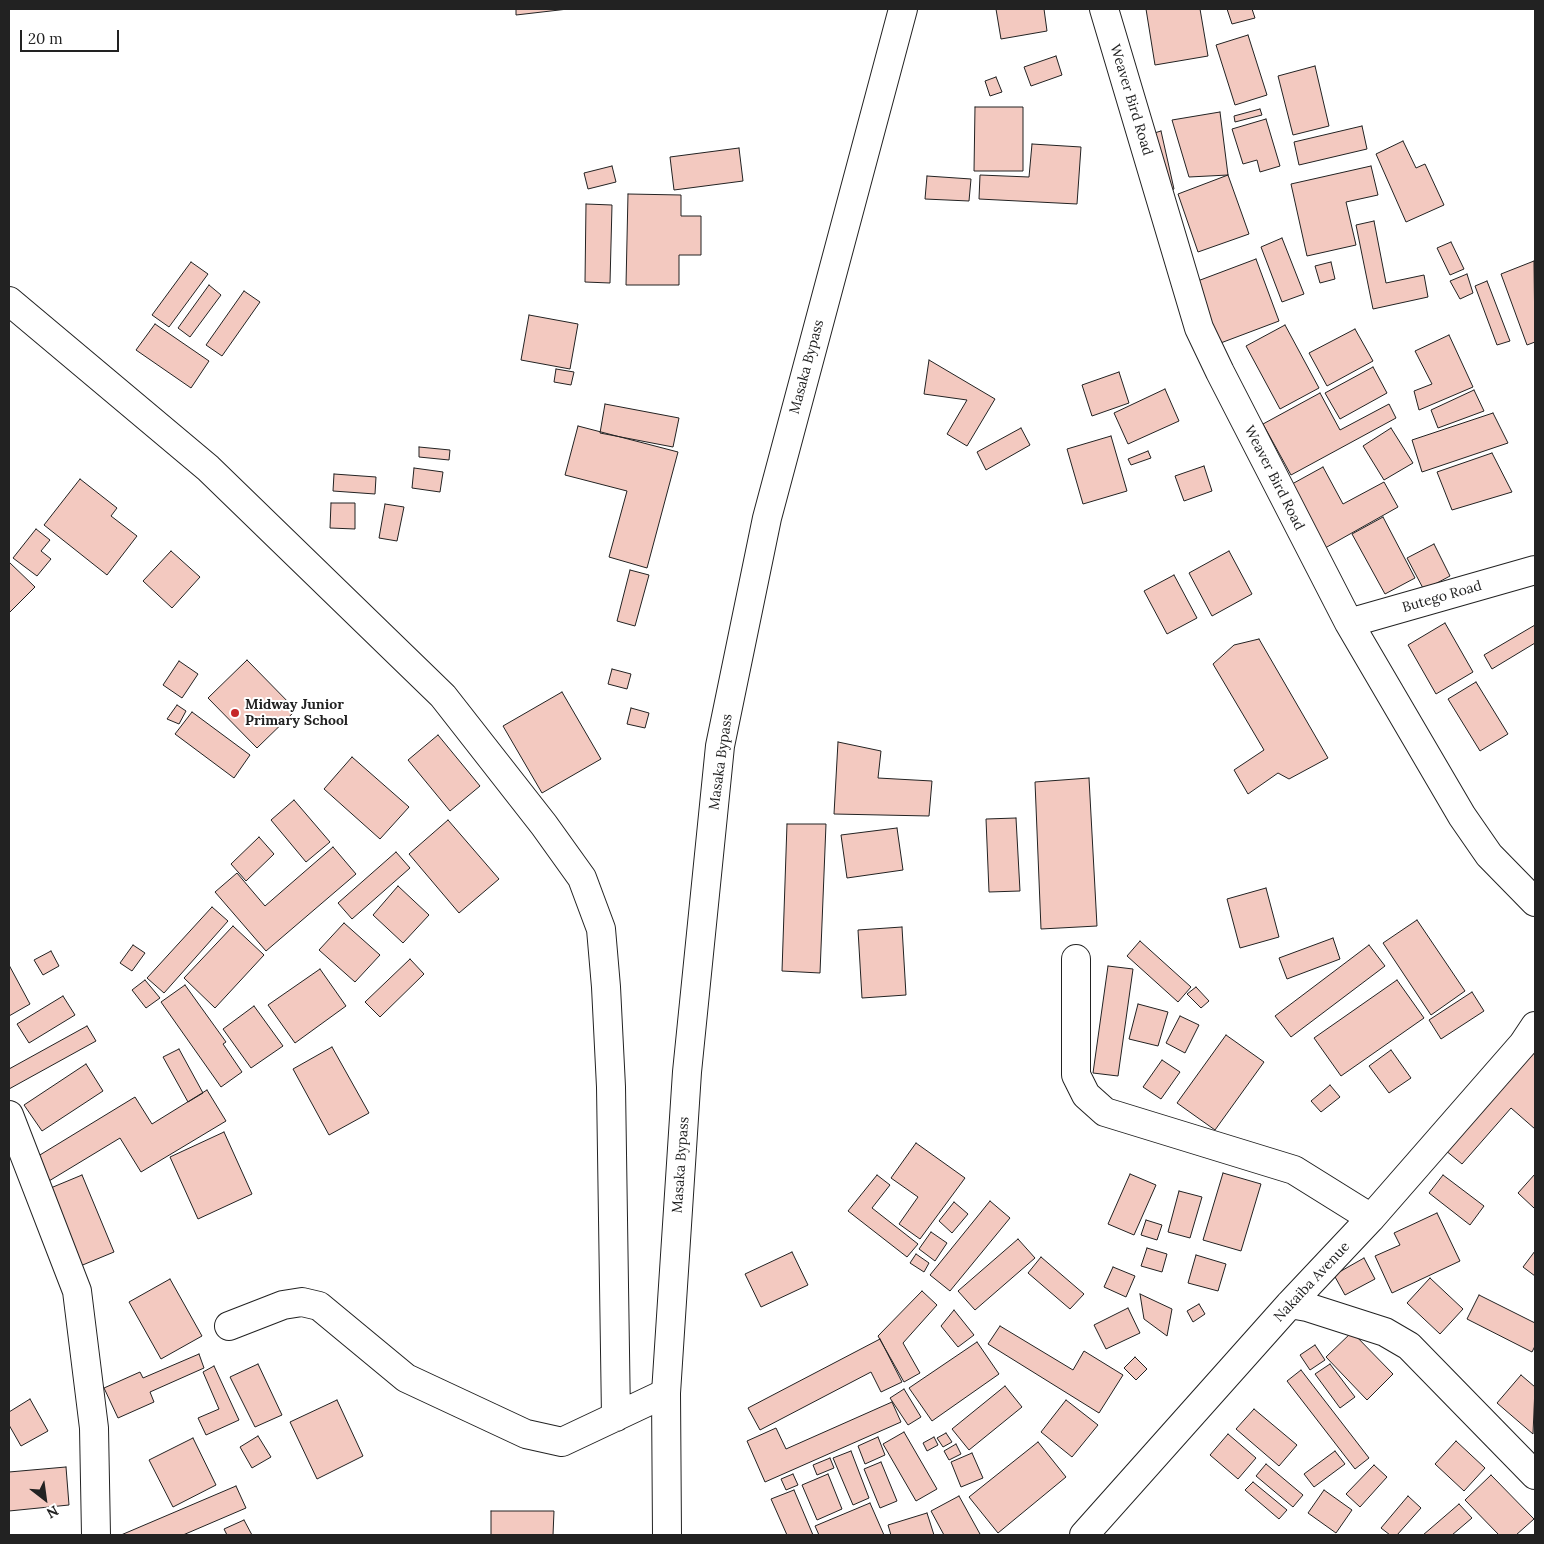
<!DOCTYPE html>
<html>
<head>
<meta charset="utf-8">
<style>
	body { margin:0 }
	#map { position:relative; width:1544px; height:1544px; overflow:hidden; background:#fff; font-family:Lora,serif }
	canvas { display:block }
	.frame { position:absolute; inset:0; border:10px solid #222; pointer-events:none }
	.north { position:absolute; left:20px; top:1474px; width:50px; height:50px; -webkit-text-stroke:4px #fff; paint-order:stroke; rotate:150deg; font-size:14px; font-weight:700; line-height:20px; text-align:center; color:#222 }
	.north::after { content:''; display:block; margin:auto; width:18px; height:22px; background:#222; clip-path:polygon(50% 0,100% 100%,50% 72%,0 100%) }
	.scale { position:absolute; left:20px; top:30px; width:99px; height:22px; box-sizing:border-box; border:2px solid #222; border-top:0; padding-left:6px; font-size:15px; line-height:18px; white-space:nowrap; color:#222; -webkit-text-stroke:4px #fff; paint-order:stroke }
</style>
</head>
<body>
<div id="map">
<canvas width="1544" height="1544"></canvas>
<div class="frame"></div>
<div class="north">N</div>
<div class="scale">20 m</div>
</div>
<script>
const ctx = document.querySelector('canvas').getContext('2d');
ctx.lineJoin = 'round';
function fillPath(path, color) { ctx.fillStyle = color; ctx.fill(path, 'evenodd'); }
const poly = rows => new Path2D(rows.map(r => 'M' + r).join(''));
function strokePath(path, color, width, dash) { ctx.strokeStyle = color; ctx.lineWidth = width; ctx.lineCap = dash ? 'butt' : 'round'; ctx.setLineDash(dash || []); ctx.stroke(path); }
function label(font, color, halo, rows, align = 'center') {
  ctx.font = font + ' Lora,serif'; ctx.lineWidth = 4; ctx.setLineDash([]); ctx.textBaseline = 'middle'; ctx.strokeStyle = halo; ctx.fillStyle = color; for (const [text, x, y, turn = 0] of rows) {
    ctx.save(); ctx.translate(x, y); ctx.rotate((+turn || 0) * Math.PI / 180); ctx.textAlign = isNaN(turn) ? turn : align; if (halo) ctx.strokeText(text, 0, 0); ctx.fillText(text, 0, 0); ctx.restore();
  }
}
const building = poly([
	[516,9,568,9,516,15,516,9],
	[996,9,1044,9,1047,31,1001,39,996,9],
	[1146,9,1200,9,1208,56,1155,65,1146,9],
	[1227,9,1252,9,1255,18,1232,24,1227,9],
	[1248,35,1267,95,1235,105,1216,45,1248,35],
	[1056,56,1062,75,1031,86,1024,67,1056,56],
	[1315,66,1329,126,1293,135,1278,76,1315,66],
	[996,77,1002,92,990,96,985,81,996,77],
	[975,107,1023,107,1023,171,974,171,975,107],
	[1260,109,1262,115,1235,122,1234,116,1260,109],
	[1220,112,1228,175,1189,177,1172,120,1220,112],
	[1266,119,1280,166,1260,172,1257,160,1243,164,1232,129,1266,119],
	[1362,126,1367,149,1299,165,1294,142,1362,126],
	[1161,131,1174,189,1162,195,1141,137,1161,131],
	[1403,141,1416,168,1425,164,1444,205,1406,222,1376,154,1403,141],
	[1032,144,1081,147,1077,204,979,199,980,175,1029,177,1032,144],
	[739,148,743,181,674,190,670,157,739,148],
	[612,166,616,182,588,189,584,173,612,166],
	[1371,166,1378,195,1346,202,1356,245,1307,256,1291,184,1371,166],
	[1228,175,1249,234,1198,252,1178,194,1228,175],
	[927,176,971,179,969,201,925,199,927,176],
	[628,194,681,195,681,216,701,216,701,255,679,255,679,285,626,285,628,194],
	[586,204,612,205,610,283,585,282,586,204],
	[1374,221,1386,283,1424,275,1428,297,1373,309,1356,225,1374,221],
	[1282,238,1304,294,1282,302,1261,247,1282,238],
	[1451,242,1464,269,1450,275,1437,248,1451,242],
	[1256,259,1279,321,1218,344,1195,282,1256,259],
	[1534,261,1535,342,1527,345,1501,274,1534,261],
	[191,262,208,274,169,327,152,315,191,262],
	[1331,262,1335,279,1320,283,1315,266,1331,262],
	[1467,274,1473,293,1460,299,1450,281,1467,274],
	[1487,281,1510,341,1497,345,1475,286,1487,281],
	[209,285,221,295,190,337,178,328,209,285],
	[244,291,260,302,222,356,206,345,244,291],
	[529,315,578,324,570,369,521,360,529,315],
	[155,324,209,361,191,388,136,350,155,324],
	[1285,325,1319,388,1280,409,1246,346,1285,325],
	[1355,329,1373,361,1327,386,1309,353,1355,329],
	[1449,335,1473,387,1419,410,1414,391,1432,384,1415,351,1449,335],
	[929,360,995,399,967,446,947,434,967,400,924,394,929,360],
	[1373,367,1387,393,1340,419,1325,393,1373,367],
	[556,369,574,372,571,385,554,382,556,369],
	[1119,372,1129,403,1092,416,1082,385,1119,372],
	[1165,389,1179,421,1128,444,1114,413,1165,389],
	[1474,390,1484,411,1438,428,1431,410,1474,390],
	[1320,393,1340,430,1389,404,1396,418,1291,475,1263,424,1320,393],
	[605,404,679,418,673,447,600,433,605,404],
	[1493,413,1508,443,1422,472,1412,440,1493,413],
	[578,426,678,452,647,568,609,557,627,491,565,475,578,426],
	[1021,428,1030,445,986,470,977,452,1021,428],
	[1391,428,1413,463,1384,480,1363,446,1391,428],
	[1111,436,1127,491,1083,504,1067,449,1111,436],
	[419,447,450,450,449,460,419,457,419,447],
	[1148,451,1151,458,1131,465,1128,459,1148,451],
	[1492,453,1512,492,1452,510,1437,472,1492,453],
	[1204,466,1212,491,1184,501,1175,476,1204,466],
	[1323,467,1343,504,1384,482,1398,507,1318,552,1283,489,1323,467],
	[414,468,443,472,440,492,412,488,414,468],
	[334,474,376,477,375,494,333,491,334,474],
	[80,479,117,508,111,516,137,536,107,575,44,525,80,479],
	[331,503,355,503,355,529,330,528,331,503],
	[385,504,404,507,397,541,379,538,385,504],
	[1383,517,1415,578,1385,594,1352,534,1383,517],
	[36,529,50,540,41,551,51,559,37,576,13,558,36,529],
	[1434,544,1450,576,1424,590,1407,558,1434,544],
	[171,551,200,577,172,608,143,581,171,551],
	[1229,551,1252,594,1212,616,1189,573,1229,551],
	[9,562,35,587,9,613,9,562],
	[630,570,649,575,635,626,617,621,630,570],
	[1174,575,1197,618,1167,634,1144,591,1174,575],
	[1445,623,1473,672,1436,694,1408,645,1445,623],
	[1535,625,1535,643,1492,669,1484,655,1535,625],
	[1259,639,1328,758,1289,779,1278,773,1248,794,1234,770,1264,750,1213,664,1234,645,1259,639],
	[247,660,296,710,257,748,208,698,247,660],
	[179,661,198,674,182,698,163,685,179,661],
	[612,669,631,674,627,689,608,684,612,669],
	[1476,682,1508,734,1480,751,1448,699,1476,682],
	[562,692,601,759,542,793,503,726,562,692],
	[177,705,186,711,179,724,167,719,177,705],
	[631,708,649,713,645,728,627,724,631,708],
	[192,712,250,755,234,778,175,734,192,712],
	[438,735,480,786,450,811,408,760,438,735],
	[838,742,881,751,878,778,932,781,929,816,834,814,838,742],
	[352,757,409,807,380,839,324,789,352,757],
	[1089,778,1097,926,1041,929,1035,782,1089,778],
	[294,800,330,842,306,862,271,820,294,800],
	[1016,818,1020,891,989,892,986,819,1016,818],
	[448,820,499,879,459,913,409,854,448,820],
	[787,824,826,824,820,973,782,971,787,824],
	[897,828,903,870,847,878,841,835,897,828],
	[259,837,274,854,246,881,231,864,259,837],
	[333,847,356,874,266,951,215,892,237,873,265,906,333,847],
	[396,852,410,868,352,919,338,903,396,852],
	[398,886,429,915,403,943,373,915,398,886],
	[1266,888,1279,937,1240,948,1227,899,1266,888],
	[212,907,228,921,164,993,147,978,212,907],
	[1417,920,1465,991,1431,1015,1383,943,1417,920],
	[344,923,380,955,355,982,319,950,344,923],
	[233,926,264,955,215,1008,184,978,233,926],
	[902,927,906,995,862,998,858,930,902,927],
	[1333,938,1340,959,1287,979,1279,958,1333,938],
	[1140,941,1191,987,1178,1002,1127,956,1140,941],
	[133,945,145,953,132,971,120,963,133,945],
	[1369,945,1385,966,1291,1037,1275,1016,1369,945],
	[51,951,59,966,43,975,34,960,51,951],
	[410,959,424,974,380,1017,365,1002,410,959],
	[9,965,30,1004,9,1016,9,965],
	[1108,966,1133,969,1118,1076,1093,1073,1108,966],
	[320,969,346,1006,295,1043,268,1005,320,969],
	[145,980,160,998,146,1008,132,990,145,980],
	[1397,980,1424,1018,1341,1076,1314,1038,1397,980],
	[185,985,226,1042,223,1044,242,1072,221,1087,161,1002,185,985],
	[1196,987,1209,1001,1201,1008,1187,994,1196,987],
	[1472,992,1484,1011,1441,1039,1429,1020,1472,992],
	[63,996,75,1015,29,1043,17,1024,63,996],
	[1138,1004,1168,1012,1158,1046,1129,1039,1138,1004],
	[254,1006,283,1046,251,1068,223,1029,254,1006],
	[1180,1016,1199,1025,1185,1053,1166,1043,1180,1016],
	[87,1026,96,1041,9,1089,9,1069,87,1026],
	[1226,1035,1264,1062,1215,1130,1177,1103,1226,1035],
	[332,1047,369,1113,329,1135,293,1069,332,1047],
	[179,1049,203,1093,188,1102,163,1057,179,1049],
	[1533,1049,1535,1051,1535,1129,1511,1108,1462,1164,1445,1150,1533,1049],
	[1391,1050,1411,1078,1389,1093,1369,1066,1391,1050],
	[1162,1060,1180,1072,1161,1099,1143,1087,1162,1060],
	[86,1064,103,1091,42,1131,24,1105,86,1064],
	[1330,1085,1340,1097,1321,1112,1311,1101,1330,1085],
	[207,1090,226,1121,141,1172,120,1138,44,1184,30,1161,135,1097,152,1124,207,1090],
	[224,1132,252,1194,198,1219,170,1157,224,1132],
	[916,1143,965,1178,920,1239,899,1224,918,1197,891,1178,916,1143],
	[1223,1173,1261,1184,1241,1251,1203,1240,1223,1173],
	[1130,1174,1156,1185,1134,1235,1108,1224,1130,1174],
	[1535,1174,1535,1206,1534,1208,1518,1193,1535,1174],
	[82,1175,114,1252,73,1269,41,1192,82,1175],
	[877,1175,890,1185,872,1208,918,1244,907,1257,848,1211,877,1175],
	[1443,1175,1484,1206,1470,1225,1429,1193,1443,1175],
	[1179,1191,1202,1197,1190,1238,1168,1232,1179,1191],
	[990,1201,1010,1218,950,1291,930,1275,990,1201],
	[954,1202,968,1214,952,1233,939,1221,954,1202],
	[1437,1213,1460,1261,1392,1293,1375,1256,1400,1245,1394,1233,1437,1213],
	[1146,1220,1162,1225,1157,1240,1141,1235,1146,1220],
	[931,1232,947,1243,935,1261,919,1249,931,1232],
	[1018,1239,1035,1258,975,1310,958,1291,1018,1239],
	[1147,1248,1167,1254,1162,1272,1141,1266,1147,1248],
	[1535,1251,1535,1276,1523,1267,1535,1251],
	[792,1252,808,1285,761,1307,745,1274,792,1252],
	[916,1254,929,1263,924,1272,910,1263,916,1254],
	[1196,1255,1226,1264,1218,1291,1188,1283,1196,1255],
	[1041,1257,1084,1294,1070,1309,1028,1273,1041,1257],
	[1364,1258,1375,1279,1345,1295,1334,1275,1364,1258],
	[1113,1267,1135,1276,1126,1297,1104,1287,1113,1267],
	[1430,1278,1463,1309,1440,1334,1407,1303,1430,1278],
	[170,1279,202,1336,161,1359,129,1302,170,1279],
	[922,1291,937,1305,903,1343,920,1373,904,1382,878,1336,922,1291],
	[1140,1294,1172,1309,1167,1336,1144,1319,1140,1294],
	[1479,1295,1535,1323,1535,1346,1532,1352,1467,1319,1479,1295],
	[1199,1304,1205,1314,1193,1322,1187,1311,1199,1304],
	[1128,1308,1140,1333,1106,1349,1094,1325,1128,1308],
	[954,1310,974,1335,958,1347,941,1326,954,1310],
	[1000,1326,1073,1370,1084,1351,1123,1375,1099,1413,988,1344,1000,1326],
	[1352,1332,1393,1374,1367,1400,1326,1357,1352,1332],
	[880,1339,902,1382,881,1392,871,1372,760,1430,748,1408,880,1339],
	[977,1342,999,1374,932,1421,909,1388,977,1342],
	[1315,1345,1325,1360,1310,1370,1300,1355,1315,1345],
	[199,1354,204,1368,150,1392,154,1402,118,1418,104,1388,140,1372,143,1378,199,1354],
	[1135,1357,1147,1369,1136,1380,1124,1368,1135,1357],
	[258,1364,282,1415,255,1427,230,1377,258,1364],
	[1330,1364,1355,1397,1340,1408,1315,1374,1330,1364],
	[214,1366,239,1420,206,1435,198,1418,219,1409,203,1372,214,1366],
	[1301,1370,1369,1458,1355,1469,1287,1381,1301,1370],
	[1521,1375,1535,1387,1533,1434,1497,1403,1521,1375],
	[1005,1386,1022,1407,969,1450,952,1429,1005,1386],
	[904,1389,921,1417,908,1425,890,1398,904,1389],
	[30,1399,48,1431,21,1446,9,1425,9,1412,30,1399],
	[337,1400,363,1456,317,1479,290,1422,337,1400],
	[1066,1400,1098,1425,1072,1457,1041,1432,1066,1400],
	[892,1402,901,1422,765,1482,747,1441,776,1428,786,1449,892,1402],
	[1254,1409,1297,1445,1279,1466,1236,1429,1254,1409],
	[904,1432,937,1489,916,1501,883,1444,904,1432],
	[946,1433,952,1442,943,1447,937,1438,946,1433],
	[1228,1434,1256,1458,1238,1479,1210,1455,1228,1434],
	[258,1436,271,1457,252,1468,240,1447,258,1436],
	[878,1437,885,1455,865,1464,858,1446,878,1437],
	[934,1437,938,1445,927,1451,923,1443,934,1437],
	[193,1438,216,1485,173,1507,149,1460,193,1438],
	[1456,1441,1485,1468,1464,1491,1435,1464,1456,1441],
	[1038,1442,1066,1477,998,1533,969,1497,1038,1442],
	[956,1444,961,1454,949,1460,944,1451,956,1444],
	[851,1451,869,1498,853,1505,833,1458,851,1451],
	[1335,1451,1345,1464,1314,1487,1304,1474,1335,1451],
	[972,1453,983,1478,961,1487,951,1462,972,1453],
	[830,1458,834,1468,817,1475,813,1465,830,1458],
	[881,1462,897,1501,880,1508,864,1469,881,1462],
	[1266,1464,1303,1495,1293,1507,1256,1476,1266,1464],
	[1374,1465,1387,1477,1360,1507,1346,1494,1374,1465],
	[66,1467,69,1505,9,1511,9,1472,66,1467],
	[793,1474,798,1485,786,1490,781,1479,793,1474],
	[828,1474,842,1509,817,1520,802,1485,828,1474],
	[1491,1475,1534,1519,1516,1535,1499,1535,1465,1500,1491,1475],
	[1253,1482,1287,1510,1279,1519,1245,1490,1253,1482],
	[236,1486,246,1508,183,1535,121,1535,236,1486],
	[794,1490,813,1535,787,1535,771,1499,794,1490],
	[1324,1490,1352,1510,1336,1533,1308,1513,1324,1490],
	[959,1496,980,1534,977,1535,944,1535,931,1511,959,1496],
	[1408,1496,1421,1508,1397,1535,1390,1535,1381,1528,1408,1496],
	[870,1503,884,1535,819,1535,815,1526,870,1503],
	[1459,1504,1472,1518,1452,1535,1423,1535,1459,1504],
	[491,1511,554,1511,553,1535,491,1535,491,1511],
	[927,1513,934,1535,891,1535,888,1525,927,1513],
	[244,1520,252,1535,227,1535,224,1529,244,1520]
]);
fillPath(building, '#f3c9c0');
strokePath(building, '#222', 1);
const minor = poly([
	[1104,9,1199,328,1220,372,1349,623,1462,816,1489,855,1535,902],
	[9,301,208,468,443,696,544,825,582,878,601,929,606,987,611,1087,616,1417],
	[1349,623,1535,570],
	[1076,959,1076,1075,1086,1095,1105,1112,1294,1170,1371,1218],
	[9,1115,77,1291,94,1428,96,1535],
	[1290,1304,1307,1307,1385,1332,1409,1346,1535,1475],
	[229,1326,283,1305,302,1302,319,1306,406,1378,526,1434,562,1442,666,1393],
	[1084,1535,1290,1304,1371,1218,1523,1044,1535,1026]
]);
const highway = poly([
	[667,1535,666,1393,687,1072,720,746,767,518,903,9]
]);
strokePath(minor, '#222', 30);
strokePath(highway, '#222', 30);
strokePath(minor, '#fff', 28);
strokePath(highway, '#fff', 28);
for (const [x, y, r, color] of [
	[235,713,5,"#c62828"]
]) { const dot = new Path2D(); dot.arc(x, y, r, 0, 2 * Math.PI); ctx.fillStyle = color; ctx.fill(dot); strokePath(dot, '#fff', 2); }
label('14px', '#222', '#fff', [
	["Weaver Bird Road",1131,100,73],
	["Masaka Bypass",807,367,-75],
	["Weaver Bird Road",1274,478,63],
	["Butego Road",1442,597,-16],
	["Masaka Bypass",721,762,-82],
	["Masaka Bypass",681,1165,-86],
	["Nakaiba Avenue",1312,1282,-47]
]);
label('bold 14px', '#222', '#fff', [
	["Midway Junior",245,705],
	["Primary School",245,721]
], 'left');
</script>
</body>
</html>
